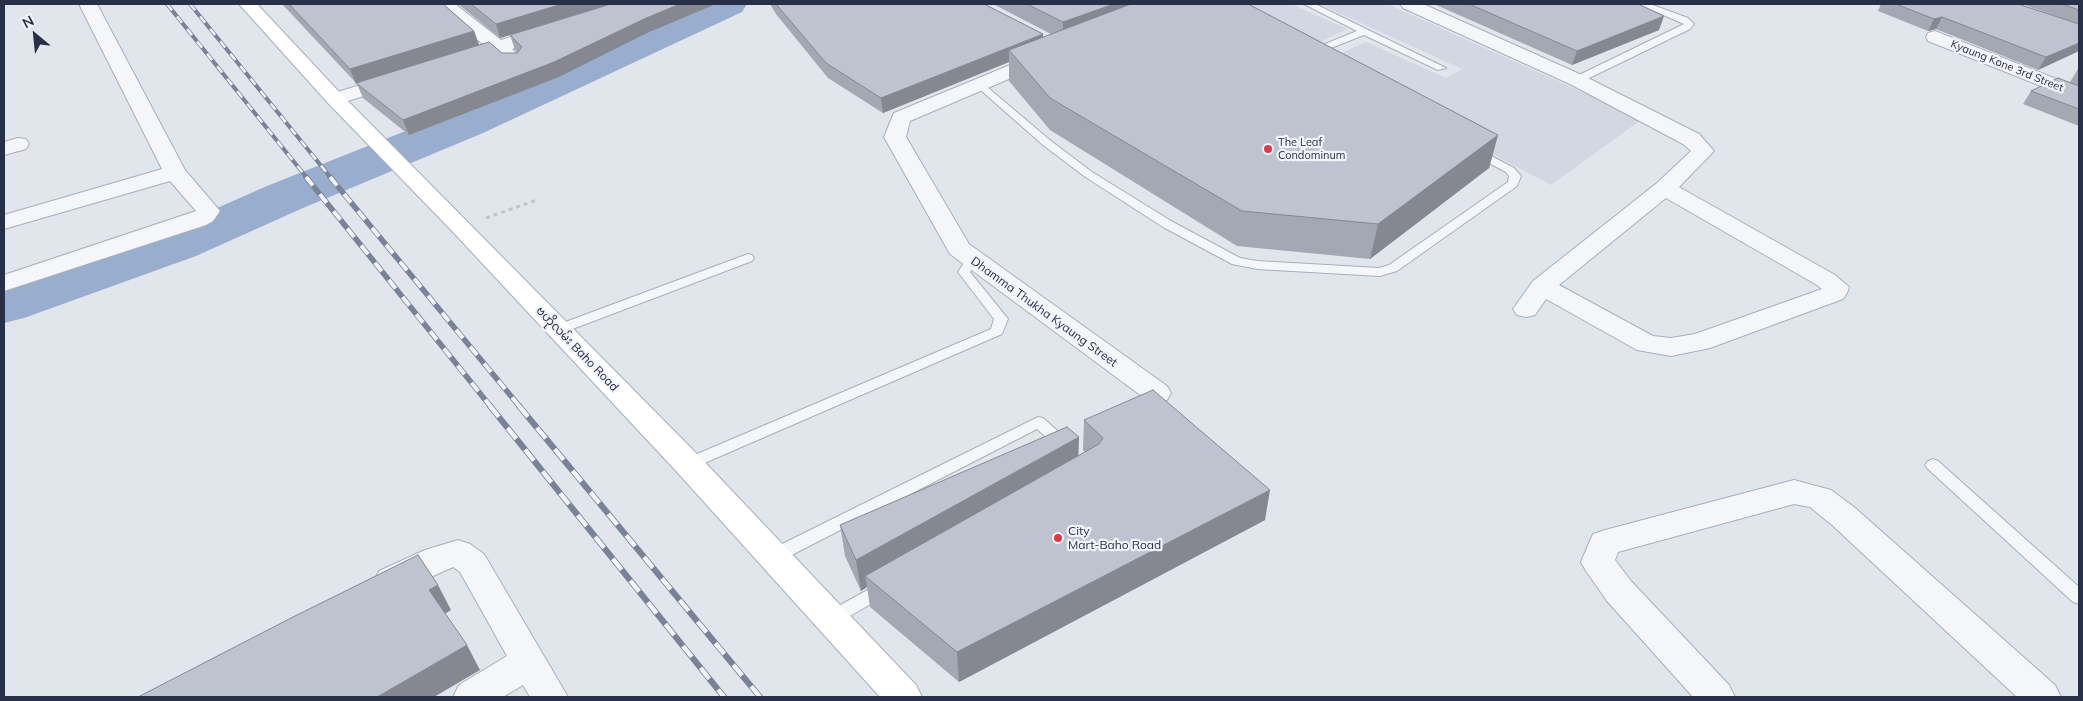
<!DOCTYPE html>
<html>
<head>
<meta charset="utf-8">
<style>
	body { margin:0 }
	#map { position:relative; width:2083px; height:701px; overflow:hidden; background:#e1e5ec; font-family:Mulish,sans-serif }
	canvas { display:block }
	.frame { position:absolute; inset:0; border:5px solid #273046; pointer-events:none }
	.north { position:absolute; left:10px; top:10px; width:50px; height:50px; -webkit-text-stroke:4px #f2f4f9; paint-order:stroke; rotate:332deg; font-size:14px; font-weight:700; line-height:20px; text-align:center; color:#273046 }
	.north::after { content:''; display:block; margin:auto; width:18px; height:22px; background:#273046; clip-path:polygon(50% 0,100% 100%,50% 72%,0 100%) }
</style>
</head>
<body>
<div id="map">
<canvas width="2083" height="701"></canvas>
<div class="frame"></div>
<div class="north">N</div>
</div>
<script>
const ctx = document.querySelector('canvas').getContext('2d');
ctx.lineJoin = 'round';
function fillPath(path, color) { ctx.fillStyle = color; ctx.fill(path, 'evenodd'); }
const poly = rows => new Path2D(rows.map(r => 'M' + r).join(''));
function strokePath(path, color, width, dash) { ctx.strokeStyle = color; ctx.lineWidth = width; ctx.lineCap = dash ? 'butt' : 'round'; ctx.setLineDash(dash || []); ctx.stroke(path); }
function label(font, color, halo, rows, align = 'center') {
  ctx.font = font + ' Mulish,"Noto Sans Myanmar",sans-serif'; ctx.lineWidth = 4.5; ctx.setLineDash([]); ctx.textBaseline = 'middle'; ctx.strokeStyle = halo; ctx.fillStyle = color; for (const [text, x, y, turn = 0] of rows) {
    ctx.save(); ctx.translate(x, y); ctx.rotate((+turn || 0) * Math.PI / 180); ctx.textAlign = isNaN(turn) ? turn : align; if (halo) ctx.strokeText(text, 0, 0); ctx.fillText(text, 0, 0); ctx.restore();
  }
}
fillPath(poly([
	[1227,4,1291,4,1347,29,1297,53],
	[1319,4,1387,4,1642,119,1551,185,1320,63,1366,42,1446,78,1462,69]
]), '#d2d7e1');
fillPath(poly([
	[697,4,747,4,742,12,483,133,303,208,196,256,24,318,4,323,4,287,158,234,267,186,451,113,697,4]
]), '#99aecf');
const service = poly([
	[1304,4,1315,4,1446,68,1438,70,1364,35,1326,50,1320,50,1320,46,1357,31,1304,4],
	[1638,4,1650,4,1688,18,1694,24,1690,29,1581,82,1573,82,1573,78,1684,24,1638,4],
	[980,81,1051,141,1092,172,1171,221,1240,258,1257,261,1379,268,1389,265,1508,182,1509,176,1506,172,1470,153,1470,149,1478,149,1514,168,1521,176,1517,186,1397,271,1380,276,1257,269,1232,264,1163,227,1084,176,1043,145,976,86,975,84,980,81],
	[748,254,752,255,754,258,752,261,562,333,557,334,550,330,552,327,748,254],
	[972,256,978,260,970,272,1008,319,1002,334,693,468,683,468,680,464,683,460,991,329,994,319,958,272,968,257,972,256],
	[1038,417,1043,418,1070,442,1073,446,1070,450,1060,450,1037,429,780,561,774,562,768,561,766,556,768,551,1038,417],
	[1933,459,1938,461,2079,587,2079,604,2073,602,1928,469,1925,465,1928,461,1933,459],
	[884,581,890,583,893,588,890,593,836,624,830,626,824,624,821,619,824,614,884,581]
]);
const minor = poly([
	[79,4,97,4,185,170,220,211,213,221,206,225,4,291,4,275,196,211,170,181,4,229,4,215,162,169,79,4],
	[435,4,455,4,501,40,548,25,555,27,557,31,555,35,512,49,519,56,516,60,502,60,495,55,460,66,453,64,450,60,453,56,485,46,435,4],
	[1400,4,1423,4,1584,76,1699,134,1714,151,1679,187,1835,275,1849,287,1847,293,1843,299,1710,348,1671,356,1637,350,1546,299,1535,315,1526,317,1517,315,1513,309,1533,281,1657,183,1691,151,1683,144,1570,84,1403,8,1400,4],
	[1666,198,1817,285,1822,289,1695,334,1671,338,1653,336,1559,285,1666,198],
	[1935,31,2079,88,2079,101,1928,41,1926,37,1928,33,1935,31],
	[1044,51,1051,53,1054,57,1051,61,910,121,906,137,969,244,1167,386,1171,393,1167,400,1157,403,1147,400,950,254,884,137,894,113,1044,51],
	[395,74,402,76,405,80,402,84,335,105,328,103,325,99,328,95,395,74],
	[18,138,26,139,29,144,26,149,4,155,4,142,18,138],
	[1794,480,1831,490,1854,507,2055,685,2061,697,2017,697,1832,525,1810,507,1794,504,1618,552,1615,560,1631,581,1729,685,1735,697,1693,697,1607,601,1586,571,1581,562,1589,543,1593,534,1605,530,1794,480],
	[458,540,470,544,484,554,568,697,530,697,523,685,503,697,453,697,459,685,507,656,460,572,453,567,391,595,379,591,374,581,379,571,425,550,458,540]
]);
const secondary = poly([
	[239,4,257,4,342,95,699,456,916,685,922,697,880,697,677,472,453,232,328,103,239,4]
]);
strokePath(service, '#a9afba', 2);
strokePath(minor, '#a9afba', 2);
strokePath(secondary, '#a9afba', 2);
strokePath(poly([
	[486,218,537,200]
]), '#bfc3ca', 3, [4, 4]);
fillPath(service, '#f5f6f9');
fillPath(minor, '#f5f6f9');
fillPath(secondary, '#fff');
const railFar2 = poly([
	[167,4,307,178],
	[190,4,331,178]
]);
const railFar1 = poly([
	[306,177,491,407],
	[330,177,520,407]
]);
const rail = poly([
	[490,406,724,697],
	[519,406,760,697]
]);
strokePath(railFar2, '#798297', 4);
strokePath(railFar1, '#798297', 5.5);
strokePath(rail, '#798297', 6);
strokePath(railFar2, '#f2f4f9', 2.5, [8]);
strokePath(railFar1, '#f2f4f9', 4, [11]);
strokePath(rail, '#f2f4f9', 4.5, [14]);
fillPath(poly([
	[282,4,443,4,474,31,479,45,502,53,518,53,515,50,510,35,611,4,716,4,647,33,559,77,409,135,363,98,357,84],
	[458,4,610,4,500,38],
	[770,4,984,4,1043,34,1043,37,1051,34,993,4,1248,4,1498,135,1489,168,1370,259,1237,246,1050,130,1009,81,1009,62,883,113,828,78,776,14],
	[1434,4,1638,4,1659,30,1572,65],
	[1881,4,2018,4,2064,19,2022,4,2079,4,2079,51,2038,70,1936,29,1928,31,1878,11],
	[2079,68,2079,126,2023,104,2031,91,2070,82,2078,69],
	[1084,420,1265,520,959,682,870,607,867,587,861,591,845,556,840,525,1078,456,1085,452,1083,450]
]), '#a3a8b2');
fillPath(poly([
	[562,4,610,4,500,38,496,24],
	[680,4,716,4,647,33,559,77,409,135,403,120],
	[1110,4,1152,4,1063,41,1063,22],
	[1664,16,1659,30,1572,65,1577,51],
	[1942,17,1936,29,1928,31,1934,19],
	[474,31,479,45,356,84,350,69],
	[1043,34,1043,49,1009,50,1009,62,883,113,881,98],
	[2079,43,2079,51,2038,70,2046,57],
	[1498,135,1489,168,1370,259,1378,224],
	[1079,437,1078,468,865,576,867,587,861,591,856,560],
	[1270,490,1265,520,959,682,957,652],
	[438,585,451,610,443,615,429,590],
	[467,645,480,670,434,697,377,697]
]), '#858891');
const building = poly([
	[289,4,443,4,474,31,350,69,289,4],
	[471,4,562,4,496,24,471,4],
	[611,4,680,4,644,19,554,62,403,120,356,83,489,42,502,53,517,53,522,47,510,35,611,4],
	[776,4,984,4,1043,34,881,98,826,63,776,4],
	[1027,4,1114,4,1063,22,1027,4],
	[1131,4,1248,4,1498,135,1378,224,1242,211,1050,98,1009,50,1131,4],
	[1469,4,1638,4,1664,16,1577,51,1469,4],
	[1896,4,2018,4,2079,24,2079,43,2046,57,1942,17,1934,19,1896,4],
	[2062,4,2079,4,2079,10,2062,4],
	[2058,78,2079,86,2079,109,2031,91,2058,78],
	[1153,390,1270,490,957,652,865,576,1099,444,1103,438,1084,420,1153,390],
	[1067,427,1079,437,856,560,840,525,1067,427],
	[418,555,438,585,429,590,467,645,377,697,138,697,291,618,418,555]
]);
fillPath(building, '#bec3cf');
strokePath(building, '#858891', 1);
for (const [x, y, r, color] of [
	[1268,149,5,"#de3943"],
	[1058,538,5,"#de3943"]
]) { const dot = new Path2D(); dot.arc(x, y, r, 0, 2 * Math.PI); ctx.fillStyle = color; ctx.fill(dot); strokePath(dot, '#f2f4f9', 2); }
label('11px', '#273046', '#f2f4f9', [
	["Kyaung Kone 3rd Street",2007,66,22]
]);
label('11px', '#273046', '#f2f4f9', [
	["The Leaf",1278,143],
	["Condominum",1278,156]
], 'left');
label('12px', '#273046', '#f2f4f9', [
	["Dhamma Thukha Kyaung Street",1044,312,36],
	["ဗဟိုလမ်း Baho Road",577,349,46]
]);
label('12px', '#273046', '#f2f4f9', [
	["City",1068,531],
	["Mart-Baho Road",1068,545]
], 'left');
</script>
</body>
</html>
